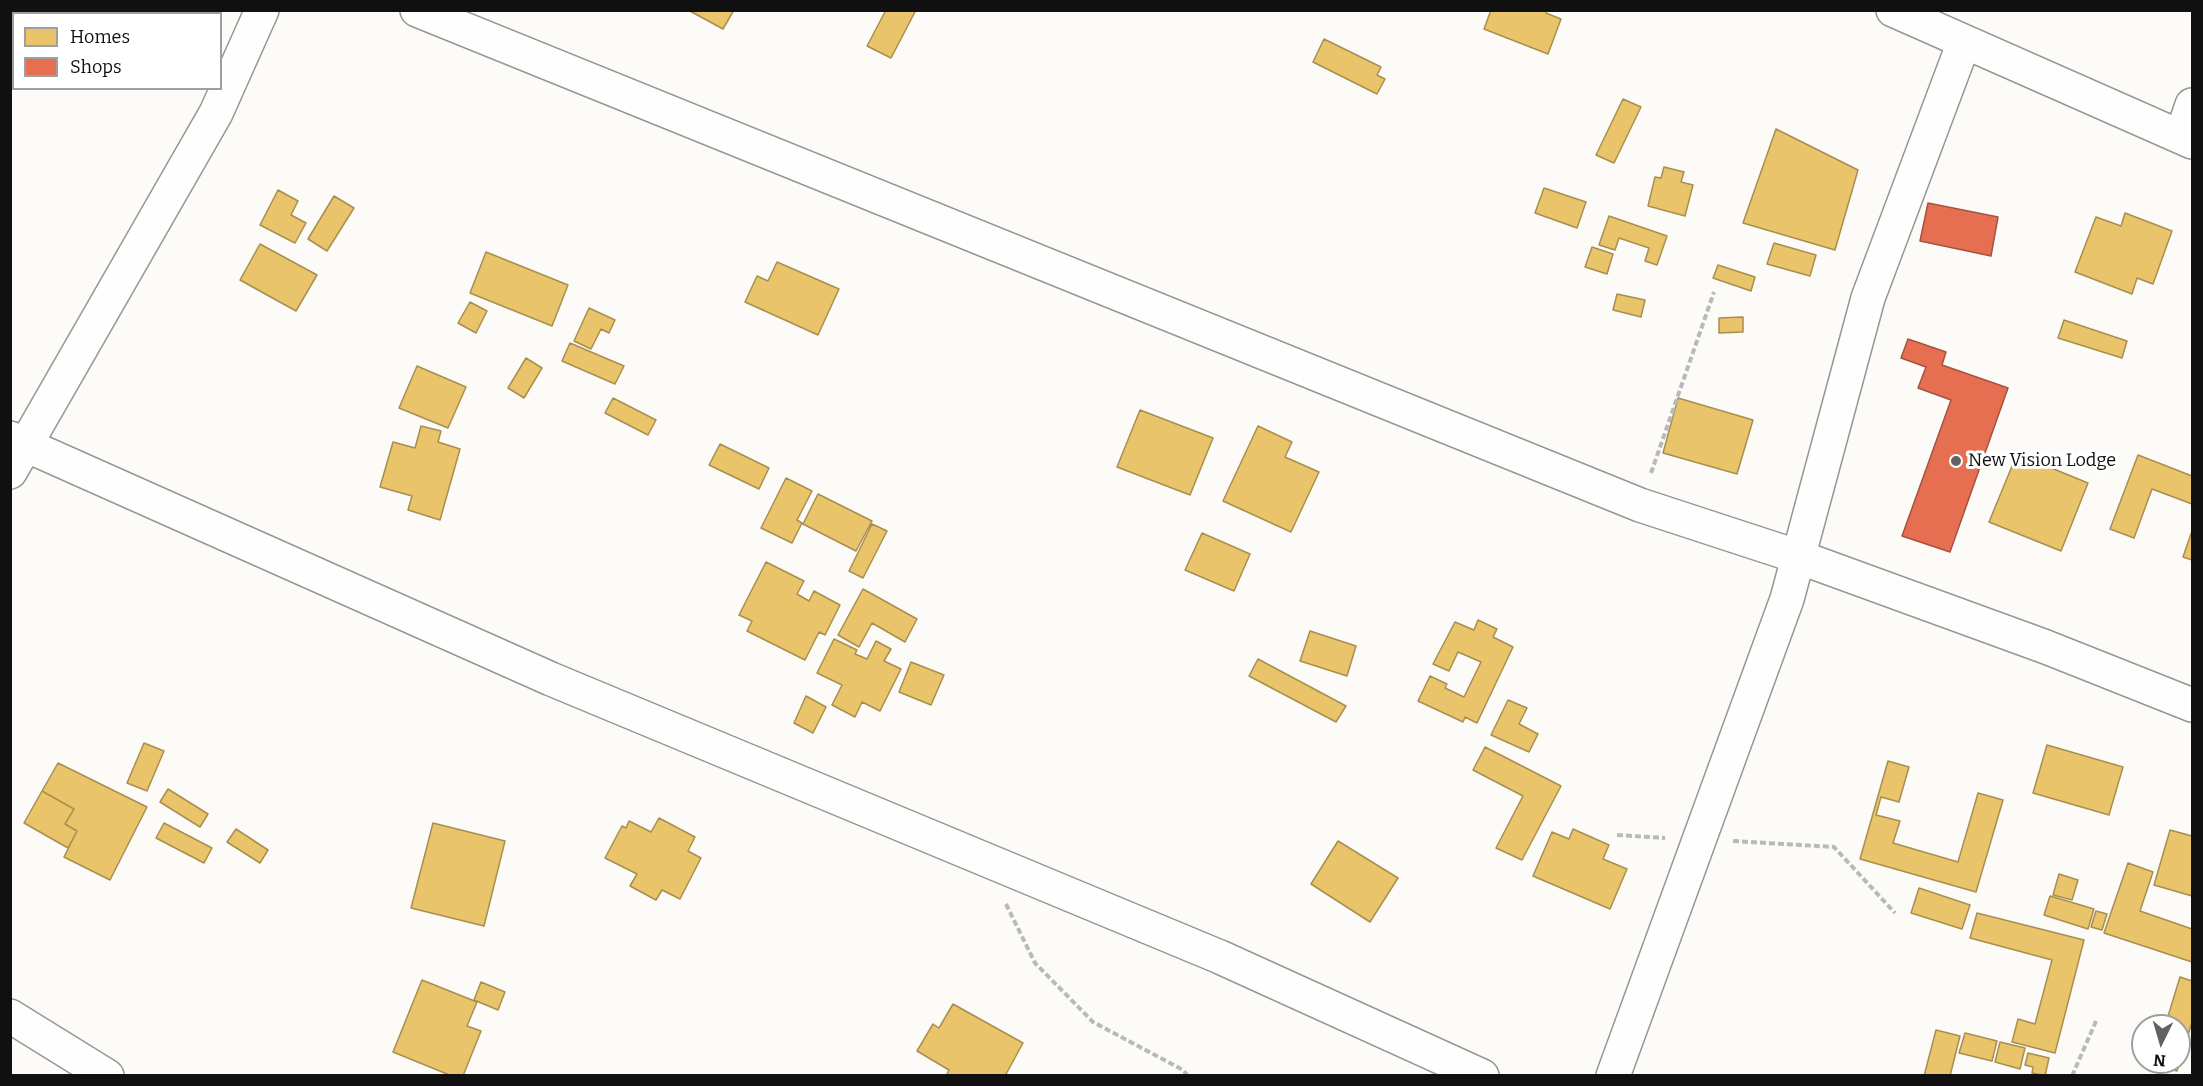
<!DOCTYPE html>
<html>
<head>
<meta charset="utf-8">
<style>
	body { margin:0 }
	#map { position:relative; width:2203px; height:1086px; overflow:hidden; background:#fcfbf7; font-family:Bitter,serif }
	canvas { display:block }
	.frame { position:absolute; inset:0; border:12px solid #101010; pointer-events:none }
	.legend { position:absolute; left:12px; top:12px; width:210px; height:78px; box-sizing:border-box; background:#fff; border:2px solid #9f9f9f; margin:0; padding:8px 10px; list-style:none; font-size:18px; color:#101010 }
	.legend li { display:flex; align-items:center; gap:12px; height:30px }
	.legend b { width:30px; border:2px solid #9f9f9f }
	.north { position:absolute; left:2131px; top:1014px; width:60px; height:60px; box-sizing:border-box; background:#fff; border:2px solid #9f9f9f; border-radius:50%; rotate:185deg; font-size:16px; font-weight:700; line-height:24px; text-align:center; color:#101010 }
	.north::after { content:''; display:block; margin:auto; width:21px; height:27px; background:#636261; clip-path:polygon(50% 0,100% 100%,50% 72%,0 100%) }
</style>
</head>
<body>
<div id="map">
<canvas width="2203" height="1086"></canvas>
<div class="frame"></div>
<ul class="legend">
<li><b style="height:16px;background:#e9c46a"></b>Homes</li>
<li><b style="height:16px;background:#e76f51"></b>Shops</li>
</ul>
<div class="north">N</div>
</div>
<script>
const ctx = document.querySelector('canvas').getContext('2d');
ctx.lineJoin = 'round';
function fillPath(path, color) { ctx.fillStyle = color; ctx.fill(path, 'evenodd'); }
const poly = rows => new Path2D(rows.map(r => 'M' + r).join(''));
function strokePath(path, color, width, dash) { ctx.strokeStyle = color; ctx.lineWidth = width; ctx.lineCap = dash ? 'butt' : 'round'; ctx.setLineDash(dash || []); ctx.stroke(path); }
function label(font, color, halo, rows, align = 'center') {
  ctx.font = font + ' Bitter,serif'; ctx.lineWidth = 6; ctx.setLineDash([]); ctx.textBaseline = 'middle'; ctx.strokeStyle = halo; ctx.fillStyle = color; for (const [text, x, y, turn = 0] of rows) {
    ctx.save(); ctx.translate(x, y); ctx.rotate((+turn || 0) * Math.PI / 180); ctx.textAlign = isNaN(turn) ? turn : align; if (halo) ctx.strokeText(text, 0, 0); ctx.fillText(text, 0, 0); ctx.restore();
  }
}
const homes = poly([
	[64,10,102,10,101,14,70,14,64,10],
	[688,10,734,10,723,29,688,10],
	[886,10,916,10,891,58,867,46,886,10],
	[1491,10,1547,10,1546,13,1561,19,1548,54,1484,29,1491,10],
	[1324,39,1381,67,1377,75,1385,79,1377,94,1313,62,1324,39],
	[1623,99,1641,107,1614,163,1596,155,1623,99],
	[1776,129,1858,170,1835,250,1743,223,1776,129],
	[1664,167,1684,172,1681,182,1693,185,1685,216,1648,206,1655,177,1661,178,1664,167],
	[1544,188,1586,202,1577,228,1535,213,1544,188],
	[278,190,298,201,291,215,306,223,295,243,260,225,278,190],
	[334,196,354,208,327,251,308,239,334,196],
	[2125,213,2172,231,2153,284,2137,278,2132,294,2075,272,2096,217,2121,226,2125,213],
	[1609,216,1667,236,1657,265,1645,261,1649,248,1619,238,1615,250,1599,245,1609,216],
	[1774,243,1816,255,1810,276,1767,264,1774,243],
	[260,244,317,275,296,311,240,280,260,244],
	[1592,247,1613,254,1607,274,1585,267,1592,247],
	[486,252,568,285,552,326,470,293,486,252],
	[777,262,839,289,818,335,745,302,757,276,768,281,777,262],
	[1718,265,1755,277,1751,291,1713,278,1718,265],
	[1617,294,1645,300,1641,317,1613,310,1617,294],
	[470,302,487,311,476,333,458,323,470,302],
	[589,308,615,320,609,333,601,329,591,349,574,341,589,308],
	[1743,317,1743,332,1719,333,1719,318,1743,317],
	[2064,320,2127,341,2122,358,2058,338,2064,320],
	[570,343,624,366,615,384,562,361,570,343],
	[526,358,542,368,524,398,508,388,526,358],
	[417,366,466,387,448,428,399,408,417,366],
	[613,398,656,420,648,435,605,413,613,398],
	[1678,398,1753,420,1737,474,1663,453,1678,398],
	[1140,410,1213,438,1190,495,1117,467,1140,410],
	[421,426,441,431,438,442,460,449,440,520,408,510,412,496,380,487,393,442,415,448,421,426],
	[1258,426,1292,442,1285,457,1319,472,1291,532,1223,501,1258,426],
	[720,444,769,468,759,489,709,465,720,444],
	[2017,454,2088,483,2061,551,1989,522,2017,454],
	[2138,455,2192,476,2192,504,2152,489,2134,538,2110,529,2138,455],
	[786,478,812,491,797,520,802,523,792,543,761,528,786,478],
	[818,494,872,521,856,551,803,524,818,494],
	[872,524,887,531,863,578,849,571,872,524],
	[2192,531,2192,560,2183,557,2192,531],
	[1202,533,1250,554,1234,591,1185,570,1202,533],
	[766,562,804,581,797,594,809,601,814,591,840,605,825,635,819,632,805,660,747,631,752,621,739,615,766,562],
	[863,589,917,619,905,642,872,623,859,647,838,635,863,589],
	[1478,620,1497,629,1493,637,1513,647,1477,723,1465,717,1463,722,1418,701,1430,676,1447,684,1445,688,1464,697,1481,662,1458,652,1449,671,1433,664,1455,622,1474,630,1478,620],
	[1310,631,1356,646,1347,676,1300,661,1310,631],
	[834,639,857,650,855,654,867,659,876,641,891,649,884,661,901,669,880,711,862,702,855,717,832,705,842,685,817,673,834,639],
	[1258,659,1346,706,1336,722,1249,676,1258,659],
	[911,662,944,675,931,705,899,692,911,662],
	[806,696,826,707,813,733,794,723,806,696],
	[1508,700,1527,708,1519,724,1538,734,1529,752,1491,735,1508,700],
	[144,743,164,751,147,791,127,783,144,743],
	[2047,745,2123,767,2109,815,2033,793,2047,745],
	[1485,747,1561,786,1522,860,1496,848,1523,796,1473,770,1485,747],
	[1888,761,1909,767,1899,802,1881,797,1876,815,1900,821,1893,843,1958,862,1978,793,2003,800,1976,892,1860,859,1888,761],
	[58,763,147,807,110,880,64,857,77,831,65,824,74,809,42,791,58,763],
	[168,789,208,814,200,827,160,802,168,789],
	[42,791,74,809,65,824,77,831,68,848,24,823,42,791],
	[659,818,695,837,688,851,701,858,680,899,662,890,656,900,630,886,637,874,605,858,622,826,626,828,629,821,651,832,659,818],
	[164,823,212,848,204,863,156,838,164,823],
	[433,823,505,841,484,926,411,908,433,823],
	[236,829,268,850,260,863,227,842,236,829],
	[1573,829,1609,845,1603,859,1627,869,1610,909,1533,876,1552,832,1569,839,1573,829],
	[2170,830,2192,836,2192,896,2154,885,2170,830],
	[1338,841,1398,878,1370,922,1311,884,1338,841],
	[2128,863,2153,872,2140,911,2192,929,2192,962,2104,933,2128,863],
	[2059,874,2078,880,2072,900,2053,895,2059,874],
	[1919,888,1970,905,1962,929,1911,913,1919,888],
	[2050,896,2094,909,2088,929,2044,915,2050,896],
	[2096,911,2107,914,2102,930,2091,927,2096,911],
	[1977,913,2084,940,2055,1053,2012,1042,2018,1019,2035,1024,2052,960,1970,938,1977,913],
	[2180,977,2192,981,2192,1022,2177,1071,2153,1064,2179,1062,2179,1026,2165,1026,2180,977],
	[422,980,477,1002,467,1026,481,1031,463,1076,452,1076,393,1052,422,980],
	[481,982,505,992,498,1010,474,1000,481,982],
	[953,1004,1023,1043,1005,1076,946,1076,949,1070,917,1051,933,1024,939,1028,953,1004],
	[1936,1030,1960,1036,1950,1076,1924,1076,1936,1030],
	[1965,1033,1997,1041,1992,1061,1959,1053,1965,1033],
	[2000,1042,2025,1048,2020,1069,1995,1062,2000,1042],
	[2028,1053,2049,1058,2045,1076,2032,1073,2033,1067,2025,1065,2028,1053]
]);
fillPath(homes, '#e9c46a');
strokePath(homes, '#a88e4f', 1.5);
const shops = poly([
	[1928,203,1998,217,1991,256,1920,241,1928,203],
	[1908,339,1946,352,1942,365,2008,388,1950,552,1902,536,1951,400,1918,388,1926,367,1901,358,1908,339]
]);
fillPath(shops, '#e76f51');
strokePath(shops, '#a6523e', 1.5);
const street = poly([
	[417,10,1640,505,1799,557,2046,647,2192,705],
	[1893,10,2192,142],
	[2181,137,2192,105],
	[10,438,551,679,1220,957,1482,1076],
	[10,472,216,113,262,10],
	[10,1016,107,1076],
	[1613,1076,1787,599,1868,298,1964,42]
]);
strokePath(street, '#969694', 36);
strokePath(poly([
	[1651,473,1714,292],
	[1617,835,1665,838],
	[1733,841,1834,847,1895,913],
	[1006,904,1035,963,1093,1022,1183,1070,1188,1076],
	[2072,1076,2097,1019]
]), '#b9b9b8', 4, [6, 3]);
strokePath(street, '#fffefe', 33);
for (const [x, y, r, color] of [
	[1956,461,6,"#636261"]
]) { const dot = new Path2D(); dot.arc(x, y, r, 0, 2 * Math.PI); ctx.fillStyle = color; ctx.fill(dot); strokePath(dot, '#fff', 2); }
label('18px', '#101010', '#fff', [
	["New Vision Lodge",1968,461]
], 'left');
</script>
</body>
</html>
